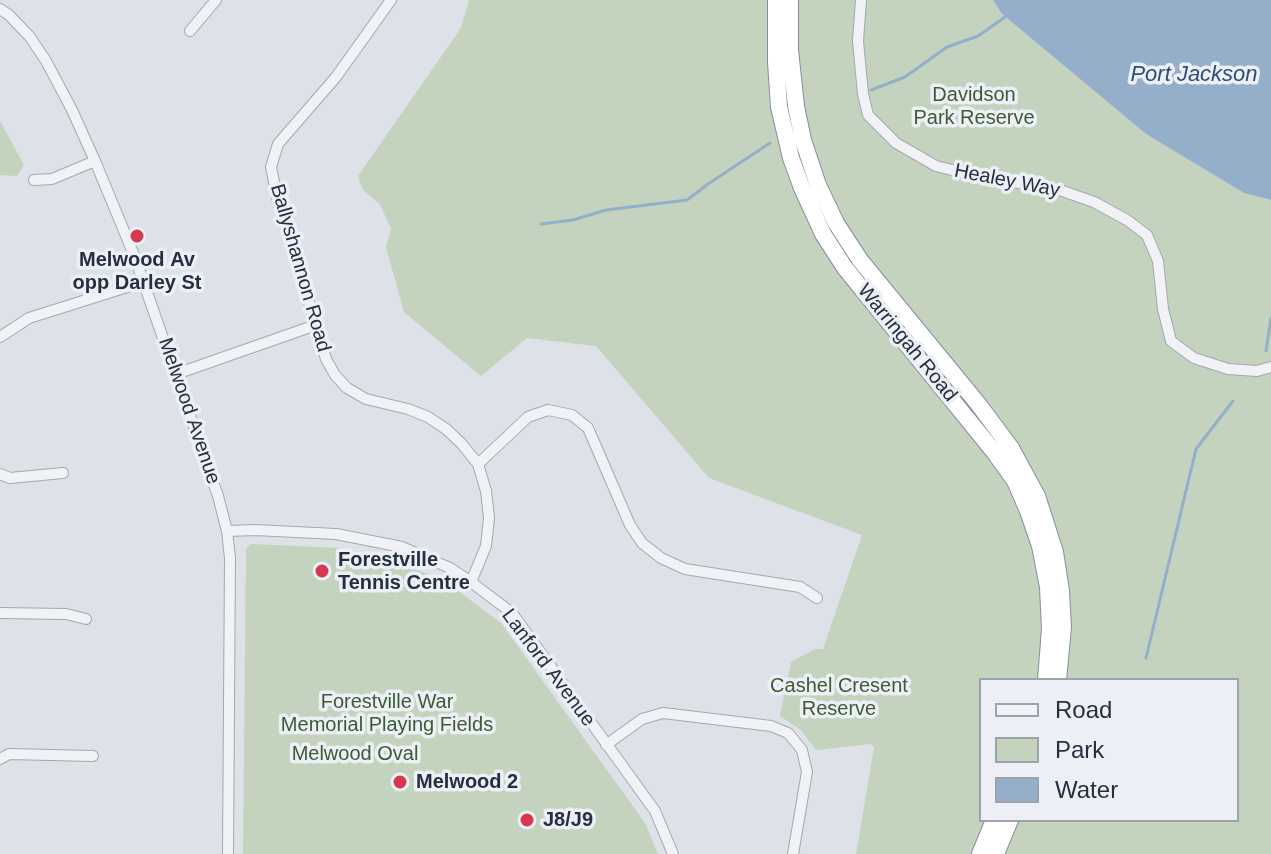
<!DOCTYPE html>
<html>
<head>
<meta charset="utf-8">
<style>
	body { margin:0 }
	#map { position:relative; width:1271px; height:854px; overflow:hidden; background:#dde1e8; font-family:Arial,sans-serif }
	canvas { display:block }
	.legend { position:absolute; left:979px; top:678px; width:260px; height:144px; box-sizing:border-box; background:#ecf0f6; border:2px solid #9ca3ad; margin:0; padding:10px 14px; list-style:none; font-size:24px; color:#252f40 }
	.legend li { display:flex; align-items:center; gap:16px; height:40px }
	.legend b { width:40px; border:2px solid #9ca3ad }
</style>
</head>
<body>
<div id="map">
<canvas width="1271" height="854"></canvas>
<ul class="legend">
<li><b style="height:10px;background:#f0f2f6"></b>Road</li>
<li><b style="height:22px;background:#c3d3bd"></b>Park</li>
<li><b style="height:22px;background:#95afcb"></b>Water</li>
</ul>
</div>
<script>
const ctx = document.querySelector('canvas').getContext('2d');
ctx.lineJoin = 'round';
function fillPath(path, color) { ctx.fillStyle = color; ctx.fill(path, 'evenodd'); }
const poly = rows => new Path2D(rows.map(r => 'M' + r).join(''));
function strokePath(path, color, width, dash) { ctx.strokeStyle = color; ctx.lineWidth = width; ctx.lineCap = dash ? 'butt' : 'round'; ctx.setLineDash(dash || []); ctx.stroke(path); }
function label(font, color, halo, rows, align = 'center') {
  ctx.font = font + ' Arial,sans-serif'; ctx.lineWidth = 7; ctx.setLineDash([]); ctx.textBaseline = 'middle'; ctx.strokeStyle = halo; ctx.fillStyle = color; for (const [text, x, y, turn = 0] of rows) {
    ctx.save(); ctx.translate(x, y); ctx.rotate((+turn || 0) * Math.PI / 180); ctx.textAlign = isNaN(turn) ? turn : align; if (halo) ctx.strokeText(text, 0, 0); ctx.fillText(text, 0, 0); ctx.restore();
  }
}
fillPath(poly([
	[469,0,993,0,1002,14,1146,134,1244,193,1271,200,1271,854,856,854,874,747,871,744,816,750,801,730,780,716,791,662,815,649,823,649,862,535,709,478,596,346,527,338,481,376,404,312,386,247,391,229,380,204,363,190,358,176,461,28],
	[981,680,1237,680,1237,820,981,820],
	[0,121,24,165,17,176,0,175],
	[251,544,339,548,399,562,446,582,501,623,645,823,658,854,243,854,246,549]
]), '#c3d3bd');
fillPath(poly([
	[993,0,1271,0,1271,200,1244,193,1146,134,1002,14]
]), '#95afcb');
strokePath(poly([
	[871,90,905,77,947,47,978,36,1005,17],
	[541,224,573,220,606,210,687,200,708,184,770,143],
	[1266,351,1271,318],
	[1146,658,1196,449,1233,401]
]), '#95afcb', 3);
const minor = poly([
	[391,0,336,77,278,144,271,167,278,202,316,325,326,359,335,375,347,388,366,399,408,409,428,417,446,429,461,443,478,464,486,491,489,518,486,546,471,582],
	[861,0,858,41,863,94,868,115,896,143,936,166,988,179,1051,187,1094,202,1127,220,1147,235,1158,261,1163,309,1171,341,1194,358,1228,369,1257,371,1271,367],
	[0,9,9,15,30,37,46,61,72,110,95,161,134,255,218,496,227,531,230,558,228,854],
	[190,31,216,0],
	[34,180,52,179,95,161],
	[0,337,29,318,143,282],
	[176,374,316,325],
	[478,464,528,417,548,410,572,415,588,428,630,525,642,543,661,558,685,569,800,587,817,598],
	[0,474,10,478,63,473],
	[227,531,255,530,336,534,402,547,450,568,471,582,512,613,655,811,673,854],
	[0,613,66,614,86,619],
	[606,745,642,719,663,713,771,726,788,733,802,750,807,772,793,854],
	[0,759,9,754,93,756]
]);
const trunk = poly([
	[776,0,776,62,779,107,791,158,802,188,823,234,845,268,995,453,1015,481,1028,511,1040,546,1048,587,1050,629,1046,680],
	[790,0,790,50,796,106,803,140,818,185,836,223,860,260,979,405,1011,448,1037,496,1055,552,1061,591,1063,627,1058,680],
	[980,854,994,820],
	[996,854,1010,820]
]);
strokePath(minor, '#a2a8b2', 12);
strokePath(trunk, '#838fa0', 18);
strokePath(minor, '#f0f2f6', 10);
strokePath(trunk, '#fff', 16);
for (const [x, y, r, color] of [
	[137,236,8,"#d73850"],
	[322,571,8,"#d73850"],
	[400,782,8,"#d73850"],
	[527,820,8,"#d73850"]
]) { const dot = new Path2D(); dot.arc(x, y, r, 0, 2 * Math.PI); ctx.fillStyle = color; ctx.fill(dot); strokePath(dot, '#ecf0f6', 3); }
label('20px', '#3a5c32', '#ecf0f6', [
	["Davidson",974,95],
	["Park Reserve",974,118],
	["Cashel Cresent",839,686],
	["Reserve",839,709],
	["Forestville War",387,702],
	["Memorial Playing Fields",387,725],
	["Melwood Oval",355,754]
]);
label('20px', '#252f40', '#ecf0f6', [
	["Healey Way",1007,181,11],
	["Ballyshannon Road",300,268,74],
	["Warringah Road",907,343,51],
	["Melwood Avenue",189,411,71],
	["Lanford Avenue",548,668,53]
]);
label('bold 20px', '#252f40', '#ecf0f6', [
	["Melwood Av",137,260,"center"],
	["opp Darley St",137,283,"center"],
	["Forestville",338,560],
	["Tennis Centre",338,583],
	["Melwood 2",416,782],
	["J8/J9",543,820]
], 'left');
label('italic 22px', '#2d4e76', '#ecf0f6', [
	["Port Jackson",1194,75]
]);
</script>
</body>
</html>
